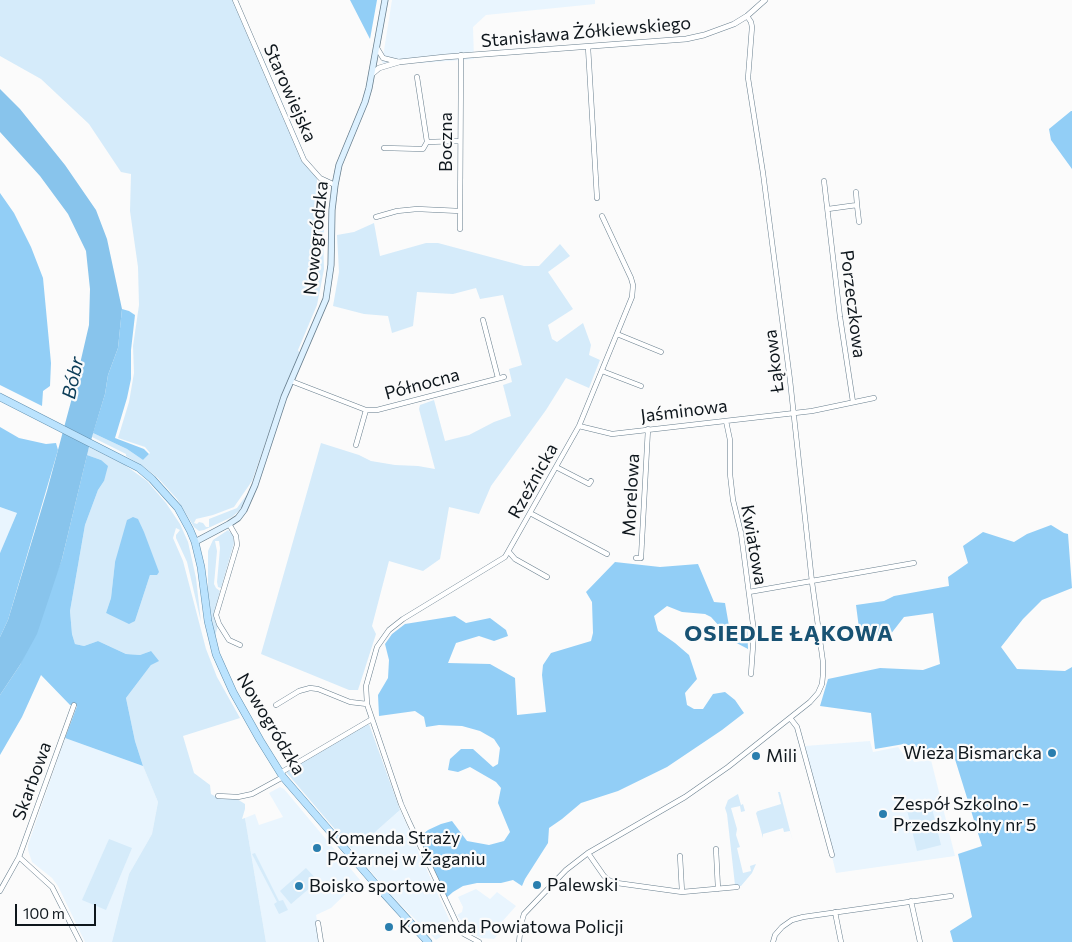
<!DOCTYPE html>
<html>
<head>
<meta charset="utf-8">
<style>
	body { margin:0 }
	#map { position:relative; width:1072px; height:942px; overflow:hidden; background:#fbfbfb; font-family:Commissioner,sans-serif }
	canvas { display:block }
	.scale { position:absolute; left:15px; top:904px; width:81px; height:22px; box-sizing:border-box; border:2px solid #0f171d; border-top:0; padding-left:6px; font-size:15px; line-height:18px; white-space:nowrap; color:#0f171d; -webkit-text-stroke:4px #fbfbfb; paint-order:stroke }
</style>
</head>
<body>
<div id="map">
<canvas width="1072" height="942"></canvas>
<div class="scale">100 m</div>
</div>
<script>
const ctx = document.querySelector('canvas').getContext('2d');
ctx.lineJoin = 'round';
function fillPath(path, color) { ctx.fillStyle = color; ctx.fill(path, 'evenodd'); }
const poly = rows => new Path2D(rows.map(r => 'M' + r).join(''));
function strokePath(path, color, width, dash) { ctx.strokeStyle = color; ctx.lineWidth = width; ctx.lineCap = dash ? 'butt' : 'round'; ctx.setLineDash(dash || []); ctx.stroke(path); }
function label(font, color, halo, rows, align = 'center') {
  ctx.font = font + ' Commissioner,sans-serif'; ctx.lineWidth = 4.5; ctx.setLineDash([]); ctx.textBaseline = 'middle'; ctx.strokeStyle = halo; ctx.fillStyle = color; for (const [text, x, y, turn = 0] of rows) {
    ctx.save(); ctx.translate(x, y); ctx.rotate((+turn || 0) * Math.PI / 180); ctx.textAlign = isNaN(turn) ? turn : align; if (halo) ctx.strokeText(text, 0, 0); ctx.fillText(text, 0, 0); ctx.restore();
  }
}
fillPath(poly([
	[392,0,595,0,595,4,486,15,473,27,474,59,421,63,382,63],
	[0,507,17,513,0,553],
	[65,738,143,766,158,802,152,834,129,874,112,942,85,942,58,886,52,878,32,862,28,850,28,845],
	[870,741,873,752,898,747,907,759,912,758,914,762,931,760,955,856,836,873,805,746],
	[280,787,284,789,360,880,331,908,316,915,321,942,266,942,245,818,255,814,259,825,283,817,269,793],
	[400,810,453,928,436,940,390,894,351,848,370,832,374,833],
	[476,889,490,899,497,892,516,906,500,924,504,928,494,939,481,938,471,933,457,915,462,912,463,907,458,897]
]), '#e9f5fe');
fillPath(poly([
	[0,0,233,0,261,53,310,167,317,175,317,196,325,222,323,238,324,269,317,305,298,350,300,354,281,398,252,481,234,507,213,515,196,519,194,523,197,524,199,522,203,523,206,527,209,527,209,519,237,508,248,493,246,499,240,510,232,517,204,530,199,531,194,527,177,499,158,478,144,467,126,456,126,454,92,437,93,433,127,449,143,460,150,453,145,447,118,438,129,402,134,373,133,346,139,305,138,267,130,211,131,174,121,172,89,124,41,79,0,56],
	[374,223,380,256,426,243,438,243,524,266,539,266,560,244,570,256,548,272,573,309,548,325,552,339,557,342,583,323,591,345,589,355,600,360,589,388,566,378,546,410,491,486,479,514,449,507,440,559,423,571,389,561,372,626,376,634,358,690,349,690,261,654,321,443,359,455,371,461,395,465,418,466,435,469,419,409,420,405,434,400,445,441,469,435,494,422,511,416,503,385,512,382,509,369,522,365,503,295,480,299,476,288,453,294,417,292,413,326,392,333,388,316,364,314,333,306,339,272,337,235,354,232],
	[89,447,121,463,122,463,147,481,166,503,180,524,188,542,196,578,201,622,187,562,176,538,176,535,180,530,176,528,173,538,183,561,206,649,217,677,240,718,183,736,194,773,210,785,211,794,218,798,237,799,245,804,245,809,242,819,245,818,266,942,112,942,129,874,152,834,158,802,143,766,135,741,126,698,151,665,151,651,140,655,126,654,98,641,84,646,75,644,72,634,70,611,85,525,98,490,104,481,101,460,87,455],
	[115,562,157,575,150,575,135,621,106,613,111,598],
	[228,530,233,535,234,543,221,588,218,587,217,582,220,548,219,541,215,541,217,551,214,584,216,588,220,591,214,613,218,625,215,637,208,595,208,551,213,540],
	[369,724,400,810,374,833,370,832,351,848,286,772,354,731],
	[778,792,780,792,793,842,790,831,784,832,783,828,763,834,763,838,756,813,758,811,755,812,781,804],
	[738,794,741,805,743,804,745,811,741,812,740,806,731,808,737,829,736,835,740,847,737,848,743,873,751,871,750,866,756,864,752,873,741,886,736,886,735,885,727,814,725,808,728,800],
	[931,804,941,845,917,851,907,810],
	[109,839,132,848,106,910,82,900],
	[255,853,279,901,283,900,288,910,279,914,274,904,277,902,252,854],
	[306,868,318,881,291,904,280,891]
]), '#d5ebfa');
fillPath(poly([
	[350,0,377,0,370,39],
	[1071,111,1072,111,1072,169,1051,140,1049,129],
	[0,193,14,213,31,247,43,278,51,363,50,386,43,391,42,406,0,385],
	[122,309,129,311,135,315,131,350,131,379,127,398,115,438,144,449,149,454,143,460,127,449,93,433,105,394,108,375,118,348],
	[0,427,19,438,46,444,56,443,58,450,8,620,0,637,0,553,17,513,0,507],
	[87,455,101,460,108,466,104,481,98,490,85,525,70,611,72,634,75,644,84,646,98,641,126,654,140,655,151,651,159,661,151,665,126,698,135,741,143,766,65,738,77,706,70,705,41,675,22,717,0,755,0,695,20,665,62,559],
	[133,517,138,519,144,532,159,572,157,575,150,575,135,621,129,624,106,613,111,598,115,562,127,520],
	[1051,525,1064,533,1068,534,1072,588,1042,600,1023,619,1001,647,1017,669,1065,671,1072,667,1072,942,953,942,950,931,972,917,958,854,982,846,954,756,904,744,875,749,871,713,820,706,828,679,880,668,923,670,940,664,933,613,904,617,890,635,860,636,856,605,884,601,894,596,949,586,948,577,968,563,963,546,983,532,1014,542,1027,534],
	[615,562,660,567,698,564,714,602,725,603,729,626,747,626,748,649,725,637,720,627,711,617,705,614,682,612,667,606,654,616,658,631,675,643,689,655,697,679,685,693,687,705,694,709,703,709,713,694,725,692,735,700,744,713,722,730,667,767,618,791,581,803,562,819,549,828,548,843,525,879,522,886,513,880,501,883,477,883,463,886,453,892,445,899,417,839,428,830,441,824,452,821,467,841,489,845,504,841,510,832,498,803,501,788,496,782,470,767,458,772,448,770,450,759,461,749,473,749,493,767,498,764,500,748,494,739,480,731,462,726,439,725,426,727,424,717,415,711,379,716,378,695,388,678,389,660,385,644,392,634,405,624,455,616,466,623,490,618,506,630,508,636,494,641,479,636,456,643,448,663,490,664,515,678,517,715,546,712,542,675,543,665,551,653,591,641,593,633,592,602,586,592]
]), '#92cef6');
fillPath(poly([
	[0,89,20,109,65,165,96,210,107,239,122,309,118,348,108,375,105,394,89,447,62,559,37,634,20,665,0,695,0,637,8,620,47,491,73,394,89,325,90,289,86,251,68,214,40,176,0,132]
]), '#88c4ec');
const minor = poly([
	[235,0,304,160,320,178,335,185],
	[588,47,597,198],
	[377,48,383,58,399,62],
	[417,77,427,142,460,141],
	[384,148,423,149,427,142],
	[824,181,840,317,853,402],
	[856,192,857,205],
	[828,209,857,205,859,222],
	[376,217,397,211,417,209,460,211],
	[460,229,461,55],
	[483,320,498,378],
	[617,334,661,352],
	[602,371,641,386],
	[291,381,366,410,377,410,504,377],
	[726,421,730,440,730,474,733,500,741,533,754,632,751,674],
	[579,426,612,434,812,411,874,398],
	[356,445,366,410],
	[556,467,589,484,591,481],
	[530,513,607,554],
	[229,524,236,536,237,545,216,615,219,624,229,640,240,645],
	[509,552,515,559,547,577],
	[636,558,641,558,648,429],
	[749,592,914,563],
	[276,705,299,691,310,688,318,689,350,702,367,704],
	[790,718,797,727,832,855],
	[280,773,372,719],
	[218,796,238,797,252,794,283,777],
	[716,849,718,889],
	[588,853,604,876,610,881,617,883,682,892,737,887],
	[680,856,682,892],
	[19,857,52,887,80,942],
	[0,891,19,857,74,705],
	[911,901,920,942],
	[835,912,841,942],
	[318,923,321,942],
	[479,942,464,934,456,922,409,822,401,804,367,704,366,686,377,647,389,630,403,619,505,557,579,426,632,297,633,285,631,278,602,216],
	[519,942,521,924,524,914,566,870,588,853,685,797,728,767,810,702,818,693,822,684,823,674,823,662,812,582,790,380,763,173,748,78,752,27,751,22,747,16],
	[773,942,775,935,782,927,792,920,803,917,951,896]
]);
const tertiary = poly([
	[372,74,379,68,399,62,445,57,686,39,704,35,734,24,747,16,765,0]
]);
const secondary = poly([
	[195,542,229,524,238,518,244,510,255,485,284,397,326,299,331,265,332,210,335,185,339,165,365,102,369,88,385,0]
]);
const primary = poly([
	[0,397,139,468,152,479,178,508,190,530,195,542,201,567,208,621,216,654,233,692,260,740,283,777,378,887,428,942]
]);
strokePath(minor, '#697f8e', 5.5);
strokePath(tertiary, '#697f8e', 6);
strokePath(secondary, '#697f8e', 7);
strokePath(primary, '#6290af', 8);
strokePath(minor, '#fff', 4.5);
strokePath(tertiary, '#fff', 5);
strokePath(secondary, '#ddf1ff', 5.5);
strokePath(primary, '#bbe3fe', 7);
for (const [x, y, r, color] of [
	[1052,753,5,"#2a7eae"],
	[756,756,5,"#2a7eae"],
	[883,814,5,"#2a7eae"],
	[317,848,5,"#2a7eae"],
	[537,885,5,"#2a7eae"],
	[299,886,5,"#2a7eae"],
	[389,927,5,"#2a7eae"]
]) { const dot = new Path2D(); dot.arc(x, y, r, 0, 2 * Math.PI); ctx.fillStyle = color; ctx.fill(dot); strokePath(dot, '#fbfbfb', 2); }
label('18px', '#0f171d', '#fbfbfb', [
	["Stanisława Żółkiewskiego",586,32,-5],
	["Starowiejska",290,93,66],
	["Boczna",446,142,-90],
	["Nowogródzka",316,238,-84],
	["Porzeczkowa",853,304,83],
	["Łąkowa",774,361,-97],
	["Północna",422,384,-15],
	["Jaśminowa",684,411,-7],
	["Rzeźnicka",533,481,-61],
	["Morelowa",631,495,-87],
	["Kwiatowa",754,545,80],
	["Nowogródzka",271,724,59],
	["Skarbowa",32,781,-70]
]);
label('18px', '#0f171d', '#fbfbfb', [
	["Wieża Bismarcka",1042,753,"right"],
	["Mili",766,756],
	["Zespół Szkolno -",893,804],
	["Przedszkolny nr 5",893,825],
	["Komenda Straży",327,838],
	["Pożarnej w Żaganiu",327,859],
	["Palewski",547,885],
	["Boisko sportowe",309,886],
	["Komenda Powiatowa Policji",399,927]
], 'left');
label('italic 19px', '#0b3c57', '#fbfbfb', [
	["Bóbr",73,378,-78]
]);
ctx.letterSpacing = '1px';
label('bold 22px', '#185273', '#fbfbfb', [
	["OSIEDLE ŁĄKOWA",789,634]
]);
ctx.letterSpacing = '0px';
</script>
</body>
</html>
